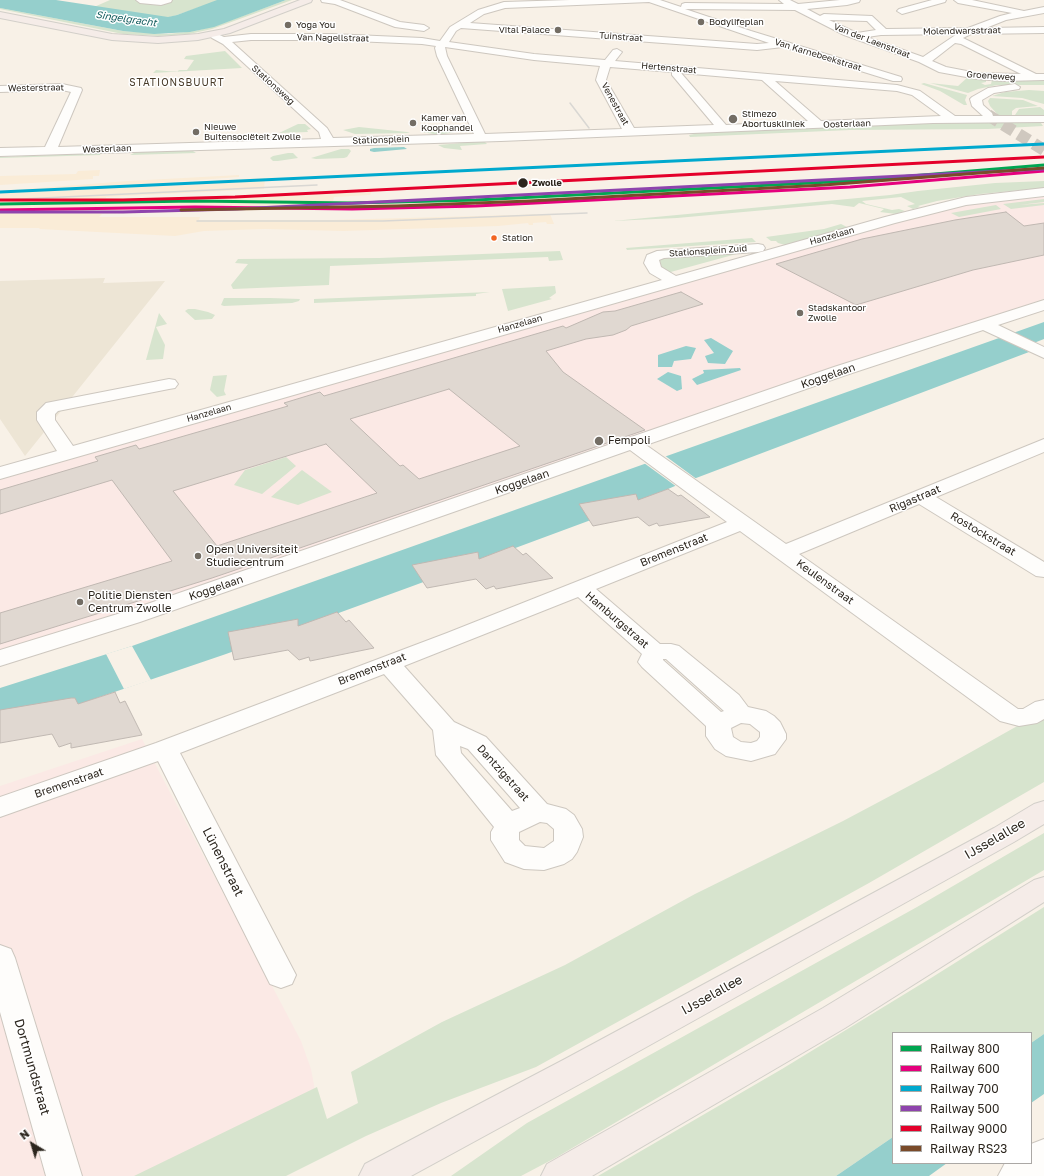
<!DOCTYPE html>
<html>
<head>
<meta charset="utf-8">
<style>
	body { margin:0 }
	#map { position:relative; width:1044px; height:1176px; overflow:hidden; background:#f8f1e7; font-family:"Golos Text",sans-serif }
	canvas { display:block }
	.legend { position:absolute; left:892px; top:1032px; width:140px; height:132px; box-sizing:border-box; background:#fff; border:1px solid #aba8a5; margin:0; padding:5px 7px; list-style:none; font-size:12px; color:#2c261e }
	.legend li { display:flex; align-items:center; gap:8px; height:20px }
	.legend b { width:20px; border:1px solid #aba8a5 }
	.north { position:absolute; left:12px; top:1124px; width:40px; height:40px; -webkit-text-stroke:3px #fff; paint-order:stroke; rotate:322deg; font-size:11px; font-weight:700; line-height:16px; text-align:center; color:#2c261e }
	.north::after { content:''; display:block; margin:auto; width:14px; height:18px; background:#2c261e; clip-path:polygon(50% 0,100% 100%,50% 72%,0 100%) }
</style>
</head>
<body>
<div id="map">
<canvas width="1044" height="1176"></canvas>
<ul class="legend">
<li><b style="height:5px;background:#00a651"></b>Railway 800</li>
<li><b style="height:5px;background:#e5007d"></b>Railway 600</li>
<li><b style="height:5px;background:#00a9ce"></b>Railway 700</li>
<li><b style="height:5px;background:#8e44ad"></b>Railway 500</li>
<li><b style="height:5px;background:#e4002b"></b>Railway 9000</li>
<li><b style="height:5px;background:#7a4b2a"></b>Railway RS23</li>
</ul>
<div class="north">N</div>
</div>
<script>
const ctx = document.querySelector('canvas').getContext('2d');
ctx.lineJoin = 'round';
function fillPath(path, color) { ctx.fillStyle = color; ctx.fill(path, 'evenodd'); }
const poly = rows => new Path2D(rows.map(r => 'M' + r).join(''));
function strokePath(path, color, width, dash) { ctx.strokeStyle = color; ctx.lineWidth = width; ctx.lineCap = dash ? 'butt' : 'round'; ctx.setLineDash(dash || []); ctx.stroke(path); }
function label(font, color, halo, rows, align = 'center') {
  ctx.font = font + ' "Golos Text",sans-serif'; ctx.lineWidth = 3; ctx.setLineDash([]); ctx.textBaseline = 'middle'; ctx.strokeStyle = halo; ctx.fillStyle = color; for (const [text, x, y, turn = 0] of rows) {
    ctx.save(); ctx.translate(x, y); ctx.rotate((+turn || 0) * Math.PI / 180); ctx.textAlign = isNaN(turn) ? turn : align; if (halo) ctx.strokeText(text, 0, 0); ctx.fillText(text, 0, 0); ctx.restore();
  }
}
fillPath(poly([
	[1044,196,1044,299,0,655,0,478,847,235,967,204],
	[142,739,301,1041,311,1069,323,1133,226,1176,0,1176,0,786]
]), '#fbe9e5');
fillPath(poly([
	[105,278,103,283,165,281,25,456,0,419,0,281]
]), '#ede5d5');
fillPath(poly([
	[100,170,99,176,93,176,93,179,0,185,0,176,76,174,78,171],
	[239,175,239,177,157,183,265,178,264,189,106,197,106,198,204,197,373,189,370,195,334,197,333,201,436,200,542,195,546,204,458,209,457,205,102,214,99,217,200,217,199,220,333,220,550,214,554,224,547,224,546,222,533,223,533,225,529,225,528,223,498,226,343,231,265,229,204,231,175,236,39,229,40,228,0,228,0,191,128,181]
]), '#faecd7');
fillPath(poly([
	[110,0,220,0,177,15,166,18,94,7],
	[286,0,292,0,212,29,189,34,159,36,123,34,0,9,0,8,123,31,168,34,195,31,218,25],
	[225,51,242,68,153,73,156,70,177,72,179,70,187,70,194,60,184,59,186,56],
	[968,77,986,80,986,82,981,83,985,85,991,84,992,80,1044,80,1044,85,997,85,978,89,968,93,930,83,958,86],
	[924,83,967,95,965,100,967,105,964,105,940,91,921,84],
	[1029,90,1044,91,1044,104,1022,98,992,96,1005,92],
	[990,98,1023,100,1038,106,1016,108,1012,111,1012,115,998,115,990,106,988,101],
	[1040,107,1044,110,1044,115,1015,115,1019,109],
	[954,121,1041,123,1043,126,988,129,850,130,690,137,689,135,694,134,693,131],
	[298,124,305,124,311,129,307,130,308,132,279,133],
	[359,127,407,132,410,133,355,134,343,130],
	[459,129,465,130,439,135,422,132],
	[473,142,485,142,487,144,460,146,462,150,444,148,438,145],
	[341,149,349,149,351,151,347,157,344,158,316,159,311,158],
	[181,150,193,151,196,153,130,155,136,152],
	[101,153,100,155,0,158,0,157],
	[288,153,293,153,298,158,278,161,273,161,270,158,273,156],
	[1044,181,1044,188,980,194,937,201,918,206,920,207,913,209,907,206,915,204,901,197,862,201,866,204,892,210,899,209,905,211,896,214,880,212,884,209,859,203,854,207,832,204,677,218,613,221,890,195,918,191,995,183],
	[1044,199,1044,202,1019,205,1044,203,1044,205,1011,209,1003,204],
	[996,205,1001,209,959,217,951,213],
	[841,224,849,228,791,244,785,245,778,243,776,241,771,241,766,237,824,229],
	[752,238,756,242,627,250,626,248],
	[751,250,667,273,664,272,656,260,659,258],
	[560,251,563,260,549,261,548,257,330,266,329,285,233,289,231,285,248,264,235,263,238,259,379,258],
	[555,286,556,293,549,298,552,299,508,311,502,289],
	[490,292,476,294,476,296,314,303,314,299],
	[224,298,270,298,300,299,299,301,292,303,224,306,221,305],
	[188,309,195,309,208,312,215,315,212,319,195,320,185,311],
	[159,313,167,324,156,327,165,345,163,359,146,360],
	[227,375,224,391,226,395,217,397,210,390,213,376],
	[286,457,296,466,262,494,234,485,245,470],
	[302,470,332,492,298,505,271,497],
	[1044,711,1044,782,869,883,536,1067,441,1103,366,1136,286,1176,134,1176,317,1087,327,1119,358,1103,351,1072,442,1022,565,965,695,894,843,821,939,770],
	[1044,833,1044,870,557,1157,521,1176,451,1176,527,1123,917,907],
	[1044,907,1044,1034,1031,1043,1031,1033,893,1033,893,1137,836,1176,598,1176,782,1069,931,978]
]), '#d7e4ce');
fillPath(poly([
	[0,0,56,0,168,17,177,15,217,0,286,0,214,27,190,32,154,34,123,31,0,8],
	[404,147,407,149,374,152,370,151,370,149,374,148],
	[1044,322,1044,339,1021,348,1029,352,675,486,626,507,410,587,226,654,0,731,0,688,132,646],
	[711,338,733,351,725,364,708,363,705,356,714,353,704,340],
	[686,346,696,348,691,359,674,361,672,367,658,367,658,355],
	[740,368,741,370,697,385,692,379,704,373,703,370],
	[668,372,681,376,682,389,677,391,657,379],
	[1044,1034,1044,1094,1031,1103,1031,1043],
	[893,1137,893,1163,947,1163,929,1176,836,1176]
]), '#95cfcc');
fillPath(poly([
	[664,455,698,480,677,487,644,463],
	[132,646,151,680,124,689,106,654]
]), '#f8f1e7');
const building = poly([
	[1006,212,1024,226,1044,223,1044,255,973,270,856,305,776,264,862,239,955,220,1006,212],
	[681,292,703,304,631,326,626,330,613,335,586,339,546,351,563,372,645,430,212,578,0,644,0,613,172,561,112,480,0,514,0,490,98,461,95,457,136,445,139,449,288,406,284,403,320,392,324,396,563,326,566,328,603,312,615,311,681,292],
	[449,389,520,446,419,479,403,465,400,466,350,419,449,389],
	[326,444,377,493,217,546,173,491,326,444],
	[668,489,678,496,681,495,710,517,659,526,657,523,649,526,638,517,593,526,579,504,636,494,638,500,668,489],
	[513,546,523,555,526,553,553,578,496,589,494,586,486,589,476,579,427,588,412,565,478,552,479,559,513,546],
	[337,612,346,622,349,620,374,648,310,661,309,657,299,660,288,650,234,660,228,632,298,619,298,626,337,612],
	[115,692,120,703,125,701,142,735,71,748,71,743,59,747,52,734,0,743,0,710,71,698,75,698,78,704,115,692]
]);
fillPath(building, '#e0d8d1');
strokePath(building, '#c0b8b2', 1);
strokePath(poly([
	[988,115,1044,150]
]), '#cfc8bf', 12, [12, 6]);
const minor = poly([
	[136,0,172,0,171,2,161,5,140,3,136,0],
	[321,0,340,0,400,22,424,25,429,28,424,31,395,27,335,4,322,2,321,0],
	[570,0,660,0,681,7,682,4,685,3,784,4,779,0,790,0,798,4,840,0,860,0,859,2,847,5,807,9,820,16,824,14,872,16,886,29,968,28,1000,16,1012,13,958,3,954,0,972,0,1024,11,1044,7,1044,13,1006,20,986,28,1044,27,1044,33,971,34,963,38,1036,74,1044,74,1044,80,1004,81,977,79,939,72,919,62,844,35,795,10,685,9,751,31,901,77,902,79,901,81,893,81,783,47,757,50,461,28,456,31,449,42,534,54,605,60,613,50,617,49,622,52,615,61,897,85,920,91,955,116,983,116,972,106,970,99,972,97,988,88,1015,84,1020,87,1019,89,994,93,982,100,983,105,992,113,993,116,1044,116,1044,122,933,123,501,141,0,156,0,148,45,147,71,92,62,90,0,92,0,86,62,84,81,88,82,90,58,147,321,139,319,132,223,44,212,38,210,36,212,34,215,33,224,37,251,34,332,34,422,38,440,41,450,27,478,10,504,2,570,0],
	[649,2,769,43,757,44,470,23,484,14,505,8,649,2],
	[829,20,867,21,876,30,857,33,829,20],
	[957,34,923,57,867,37,881,35,957,34],
	[251,40,332,40,422,44,436,46,435,48,437,56,474,134,333,138,327,128,232,42,251,40],
	[955,43,961,44,1021,74,977,73,946,67,932,61,955,43],
	[445,47,534,60,600,66,596,80,622,129,485,134,447,56,445,47],
	[610,67,672,72,672,75,714,125,634,128,606,80,610,67],
	[681,73,762,80,808,121,726,125,681,73],
	[775,81,897,91,912,95,941,116,821,121,775,81],
	[932,0,946,0,945,2,902,14,897,11,899,9,932,0],
	[1044,188,1044,196,966,205,895,223,0,479,0,467,57,451,37,420,37,412,46,403,169,379,175,380,178,384,175,388,169,389,58,411,55,414,55,420,73,446,662,280,650,273,644,263,647,255,657,251,758,244,763,245,765,248,763,251,758,252,664,258,659,260,661,267,676,276,885,217,966,197,1044,188],
	[1044,300,1044,310,998,325,1044,347,1044,358,983,330,846,375,646,445,786,544,1044,439,1044,452,936,497,1044,562,1044,577,1036,576,919,504,799,554,1018,709,1023,709,1035,702,1044,700,1044,719,1037,723,1019,726,1000,721,740,531,596,589,660,644,671,644,679,646,739,695,748,707,766,711,774,716,780,722,786,734,786,739,775,754,751,761,726,756,715,749,706,736,706,726,642,667,638,662,642,654,578,597,404,666,454,722,486,737,547,804,566,809,574,815,582,829,583,837,577,852,572,859,564,864,544,870,524,869,505,862,491,840,491,832,494,827,436,755,433,730,384,674,180,753,296,975,292,984,281,988,270,984,158,761,0,817,0,797,156,743,447,633,727,522,630,450,140,622,0,666,0,650,124,612,834,367,1044,300],
	[663,659,666,659,724,711,721,712,663,660,663,659],
	[741,723,750,724,760,732,760,737,757,741,751,743,741,742,733,737,731,728,741,723],
	[460,746,468,749,520,808,512,811,461,753,460,746],
	[540,822,547,823,554,829,554,841,544,848,525,846,519,840,519,832,540,822],
	[0,945,11,949,15,958,82,1176,46,1176,0,1012,0,945],
	[1044,1139,1044,1176,998,1176,1005,1163,1031,1163,1031,1144,1044,1139]
]);
const major = poly([
	[300,0,312,0,311,2,230,33,198,40,158,43,112,40,0,18,0,12,112,34,158,37,198,34,224,29,300,0],
	[1044,801,1044,824,1014,842,589,1079,411,1176,359,1176,365,1164,565,1059,994,828,1034,804,1044,801],
	[1044,877,1044,902,845,1028,592,1176,541,1176,547,1164,823,1008,1034,880,1044,877]
]);
strokePath(minor, '#cdc7bf', 2);
strokePath(major, '#d2cfc9', 2);
fillPath(minor, '#fefdfb');
fillPath(major, '#f5ece8');
strokePath(poly([
	[570,103,589,128],
	[567,166,1044,144],
	[0,200,317,185],
	[460,207,582,201],
	[197,221,383,221,587,213]
]), '#d9d7d3', 1.5);
strokePath(poly([
	[0,204,195,201,352,203,476,200,850,181,1044,165]
]), '#00a651', 3);
strokePath(poly([
	[0,210,195,207,352,209,476,206,850,187,1044,171]
]), '#e5007d', 3);
strokePath(poly([
	[0,192,1044,144]
]), '#00a9ce', 3);
strokePath(poly([
	[0,212,123,212,236,209,1044,169]
]), '#8e44ad', 3);
strokePath(poly([
	[0,200,123,200,235,197,1044,157]
]), '#e4002b', 3);
strokePath(poly([
	[181,210,397,206,530,201,824,185,1044,168]
]), '#7a4b2a', 3);
for (const [x, y, r, color] of [
	[701,22,4,"#736d64"],
	[288,25,4,"#736d64"],
	[558,30,4,"#736d64"],
	[733,119,5,"#736d64"],
	[413,123,4,"#736d64"],
	[196,132,4,"#736d64"],
	[523,183,5.5,"#2c261e"],
	[494,238,3.5,"#f26522"],
	[800,313,4,"#736d64"],
	[599,441,5,"#736d64"],
	[198,556,4,"#736d64"],
	[80,602,4,"#736d64"]
]) { const dot = new Path2D(); dot.arc(x, y, r, 0, 2 * Math.PI); ctx.fillStyle = color; ctx.fill(dot); strokePath(dot, '#fff', 1.5); }
label('9px', '#2c261e', '#fff', [
	["Bodylifeplan",709,22],
	["Yoga You",296,25],
	["Vital Palace",550,30,"right"],
	["Stimezo",742,114],
	["Abortuskliniek",742,124],
	["Kamer van",421,118],
	["Koophandel",421,128],
	["Nieuwe",204,127],
	["Buitensociëteit Zwolle",204,137],
	["Stadskantoor",808,308],
	["Zwolle",808,318]
], 'left');
label('9px', '#2c261e', '#fff', [
	["Molendwarsstraat",962,31,-1],
	["Tuinstraat",621,37,4],
	["Van Nagellstraat",333,38,1],
	["Van der Laenstraat",872,41,21],
	["Van Karnebeekstraat",818,55,17],
	["Hertenstraat",669,68,5],
	["Groeneweg",991,76,4],
	["Stationsweg",273,85,42],
	["Westerstraat",36,88,-1],
	["Venestraat",615,104,61],
	["Oosterlaan",847,124,-2],
	["Stationsplein",381,140,-2],
	["Westerlaan",107,149,-2],
	["Hanzelaan",832,236,-16],
	["Stationsplein Zuid",708,251,-4],
	["Hanzelaan",520,324,-16],
	["Hanzelaan",209,413,-16]
]);
label('bold 9px', '#2c261e', '#fff', [
	["Zwolle",532,183]
], 'left');
label('9px', '#2c261e', '#fff', [
	["Station",502,238]
], 'left');
label('italic 10px', '#0f5a5b', '#fff', [
	["Singelgracht",126,19,8]
]);
ctx.letterSpacing = '1px';
label('10px', '#483b29', '#fff', [
	["STATIONSBUURT",177,83]
]);
ctx.letterSpacing = '0px';
label('11px', '#2c261e', '#fff', [
	["Koggelaan",828,376,-19],
	["Koggelaan",522,482,-19],
	["Rigastraat",915,499,-23],
	["Rostockstraat",983,534,31],
	["Bremenstraat",674,550,-22],
	["Keulenstraat",825,582,36],
	["Koggelaan",216,588,-19],
	["Hamburgstraat",617,620,41],
	["Bremenstraat",372,669,-21],
	["Dantzigstraat",503,773,48],
	["Bremenstraat",69,783,-19]
]);
label('11px', '#2c261e', '#fff', [
	["Fempoli",608,441],
	["Open Universiteit",206,550],
	["Studiecentrum",206,563],
	["Politie Diensten",88,596],
	["Centrum Zwolle",88,609]
], 'left');
label('13px', '#2c261e', '#fff', [
	["IJsselallee",995,839,-30],
	["Lünenstraat",223,862,63],
	["IJsselallee",712,995,-29],
	["Dortmundstraat",32,1067,74]
]);
</script>
</body>
</html>
